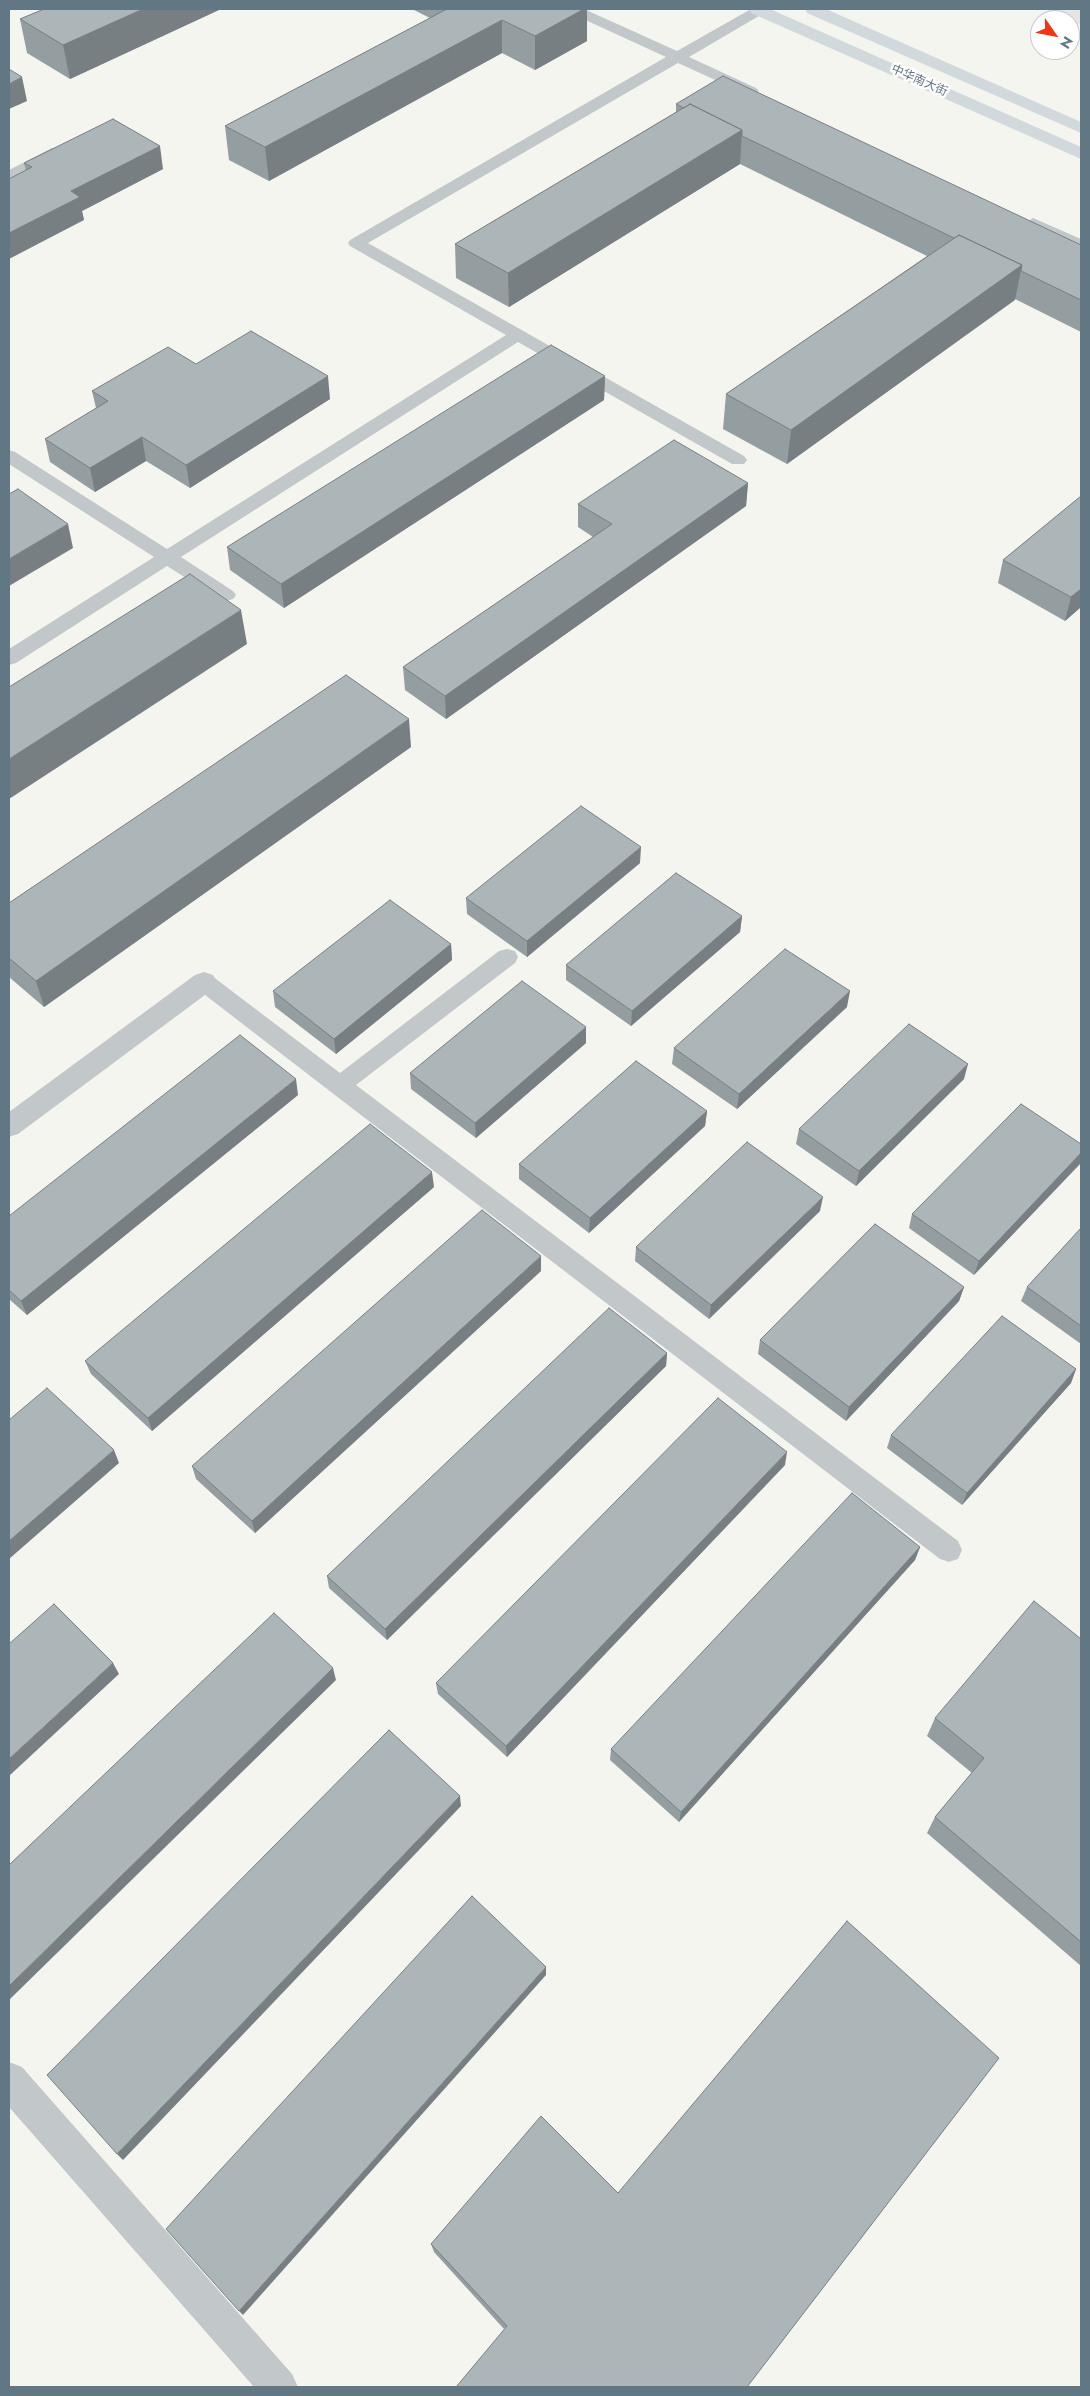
<!DOCTYPE html>
<html>
<head>
<meta charset="utf-8">
<style>
	body { margin:0 }
	#map { position:relative; width:1090px; height:2396px; overflow:hidden; background:#f5f5f0; font-family:Jost,sans-serif }
	canvas { display:block }
	.frame { position:absolute; inset:0; border:10px solid #617784; pointer-events:none }
	.north { position:absolute; left:1030px; top:10px; width:50px; height:50px; box-sizing:border-box; background:#fff; border:1px solid #c0c9ce; border-radius:50%; rotate:123deg; font-size:14px; font-weight:700; line-height:20px; text-align:center; color:#617784 }
	.north::after { content:''; display:block; margin:auto; width:18px; height:22px; background:#f13615; clip-path:polygon(50% 0,100% 100%,50% 72%,0 100%) }
</style>
</head>
<body>
<div id="map">
<canvas width="1090" height="2396"></canvas>
<div class="frame"></div>
<div class="north">N</div>
</div>
<script>
const ctx = document.querySelector('canvas').getContext('2d');
ctx.lineJoin = 'round';
function fillPath(path, color) { ctx.fillStyle = color; ctx.fill(path, 'evenodd'); }
const poly = rows => new Path2D(rows.map(r => 'M' + r).join(''));
function strokePath(path, color, width, dash) { ctx.strokeStyle = color; ctx.lineWidth = width; ctx.lineCap = dash ? 'butt' : 'round'; ctx.setLineDash(dash || []); ctx.stroke(path); }
function label(font, color, halo, rows, align = 'center') {
  ctx.font = font + ' Jost,"Noto Sans SC",sans-serif'; ctx.lineWidth = 5; ctx.setLineDash([]); ctx.textBaseline = 'middle'; ctx.strokeStyle = halo; ctx.fillStyle = color; for (const [text, x, y, turn = 0] of rows) {
    ctx.save(); ctx.translate(x, y); ctx.rotate((+turn || 0) * Math.PI / 180); ctx.textAlign = isNaN(turn) ? turn : align; if (halo) ctx.strokeText(text, 0, 0); ctx.fillText(text, 0, 0); ctx.restore();
  }
}
fillPath(poly([
	[1045,9,1081,9,1081,25]
]), '#e5e6e4');
fillPath(poly([
	[566,9,584,9,677,51,751,9,765,9,764,13,689,57,756,88,759,91,751,96,746,94,678,63,368,243,744,456,747,460,744,464,732,464,518,342,181,557,233,591,236,595,233,599,226,601,219,599,167,566,16,663,9,665,9,649,154,557,9,464,9,450,15,452,167,549,506,335,350,246,348,243,350,240,666,57,568,12,566,9],
	[52,148,58,150,60,153,58,156,9,181,9,170,52,148],
	[1033,218,1081,239,1081,250,1027,226,1025,223,1033,218],
	[507,949,515,951,518,957,515,963,356,1085,958,1541,962,1550,958,1559,949,1562,940,1559,331,1092,196,988,193,982,196,976,204,973,212,976,340,1073,499,951,507,949]
]), '#c2c7c9');
fillPath(poly([
	[204,972,213,975,217,982,213,989,18,1134,9,1137,9,1112,195,975,204,972],
	[9,2062,22,2067,292,2374,298,2387,254,2387,9,2107,9,2062]
]), '#c2c7c9');
fillPath(poly([
	[749,9,770,9,1081,147,1081,159,751,13,749,9],
	[805,9,826,9,1081,122,1081,133,807,13,805,9]
]), '#d2d9dc');
fillPath(poly([
	[44,9,221,9,70,79,27,53,20,19],
	[412,9,587,9,587,41,535,70,502,53,269,181,229,160,225,126,430,18],
	[676,104,1081,245,1081,332,1015,299,787,464,723,429,726,394,927,256,740,164,509,307,456,278,455,244,676,112],
	[24,163,163,169,82,211,84,220,26,171],
	[196,364,330,399,190,488,146,461,95,492,50,462,45,439,96,408,92,391],
	[605,376,604,400,284,608,230,570,227,547],
	[748,483,746,506,446,719,405,690,403,667,593,537,578,527,578,504],
	[1081,496,1081,607,1065,621,998,583,1003,560],
	[411,747,44,1007,9,977,9,903],
	[640,863,527,957,467,914,466,898],
	[742,916,740,932,631,1026,566,980,566,965],
	[451,944,452,960,336,1054,275,1007,273,991],
	[847,1007,737,1109,672,1064,674,1048],
	[586,1043,476,1138,411,1089,410,1073],
	[964,1079,856,1186,796,1144,799,1129],
	[298,1095,27,1315,9,1299,9,1216],
	[707,1111,705,1126,589,1233,519,1179,519,1164],
	[1081,1144,1081,1162,974,1275,909,1228,912,1214],
	[434,1187,152,1431,91,1374,85,1361],
	[820,1211,709,1319,635,1261,636,1247],
	[1081,1228,1081,1344,1021,1301,1027,1287],
	[541,1271,255,1533,196,1479,192,1466],
	[964,1287,959,1301,846,1421,758,1354,760,1340],
	[667,1353,666,1366,387,1640,329,1588,327,1576],
	[1076,1369,1071,1383,962,1505,887,1448,891,1435],
	[785,1465,507,1757,438,1694,436,1683],
	[920,1547,915,1560,679,1822,610,1760,611,1749],
	[1081,1639,1081,1966,927,1833,935,1817,972,1773,927,1736,935,1718],
	[618,2193,504,2329,434,2252,431,2244]
]), '#949d9f');
fillPath(poly([
	[143,9,221,9,70,79,63,45],
	[584,9,587,9,587,41,535,70,535,36],
	[502,20,502,53,269,181,265,147],
	[22,77,27,101,9,109,9,84],
	[742,130,740,164,509,307,508,273],
	[160,146,163,169,82,211,84,220,9,259,9,233,71,191],
	[1022,265,1015,300,787,464,791,430],
	[328,376,330,399,190,488,186,465],
	[605,376,604,400,284,608,281,584],
	[142,437,146,461,95,492,90,468],
	[748,483,746,506,446,719,445,696],
	[68,524,73,548,9,586,9,559],
	[1081,589,1081,607,1065,621,1071,597],
	[241,610,247,644,9,799,9,759],
	[409,719,411,747,44,1007,36,981],
	[641,847,640,863,527,957,527,941],
	[742,916,740,932,631,1026,632,1011],
	[451,944,452,960,336,1054,334,1039],
	[850,991,847,1007,737,1109,739,1094],
	[586,1027,586,1043,476,1138,475,1123],
	[968,1064,964,1079,856,1186,859,1171],
	[296,1079,298,1095,27,1315,21,1301],
	[707,1111,705,1126,589,1233,590,1218],
	[1081,1153,1081,1163,974,1275,979,1261],
	[432,1172,434,1187,152,1431,148,1418],
	[823,1197,820,1211,709,1319,711,1305],
	[541,1256,541,1271,255,1533,252,1521],
	[964,1287,959,1301,846,1421,849,1407],
	[667,1353,666,1366,387,1640,385,1629],
	[1076,1369,1071,1383,962,1505,967,1493],
	[114,1450,119,1463,9,1559,9,1541],
	[787,1452,785,1465,507,1757,506,1746],
	[920,1547,915,1560,679,1822,681,1812],
	[113,1663,119,1674,9,1776,9,1759],
	[333,1668,336,1680,9,2000,9,1986],
	[460,1796,461,1806,123,2160,117,2154],
	[546,1967,546,1975,243,2315,239,2311]
]), '#787f82');
const building = poly([
	[44,9,143,9,63,45,20,19,44,9],
	[447,9,584,9,535,36,502,20,265,147,225,126,447,9],
	[9,69,22,77,9,84,9,69],
	[723,76,1081,245,1081,300,1021,271,1022,265,959,235,954,238,742,136,742,130,690,104,684,108,676,104,723,76],
	[690,104,742,130,508,273,455,244,690,104],
	[113,119,160,146,71,191,80,197,9,233,9,179,32,167,24,163,113,119],
	[959,235,1022,265,791,430,726,394,959,235],
	[251,331,328,376,186,465,142,437,90,468,45,439,108,401,92,391,168,347,196,364,251,331],
	[551,345,605,376,281,584,227,547,551,345],
	[674,440,748,483,445,696,403,667,612,524,578,504,674,440],
	[18,489,68,524,9,559,9,494,18,489],
	[1081,496,1081,589,1071,597,1003,560,1081,496],
	[190,574,241,610,9,759,9,687,190,574],
	[346,675,409,719,36,981,9,958,9,903,346,675],
	[581,806,641,847,527,941,466,898,581,806],
	[676,873,742,916,632,1011,566,965,676,873],
	[390,900,451,944,334,1039,273,991,390,900],
	[785,949,850,991,739,1094,674,1048,785,949],
	[522,981,586,1027,475,1123,410,1073,522,981],
	[909,1024,968,1064,859,1171,799,1129,909,1024],
	[240,1035,296,1079,21,1301,9,1290,9,1216,240,1035],
	[636,1061,707,1111,590,1218,519,1164,636,1061],
	[1021,1104,1081,1144,1081,1153,979,1261,912,1214,1021,1104],
	[370,1124,432,1172,148,1418,85,1361,370,1124],
	[747,1142,823,1197,711,1305,636,1247,747,1142],
	[482,1210,541,1256,252,1521,192,1466,482,1210],
	[875,1224,964,1287,849,1407,760,1340,875,1224],
	[1081,1228,1081,1326,1027,1287,1081,1228],
	[609,1308,667,1353,385,1629,327,1576,609,1308],
	[1002,1316,1076,1369,967,1493,891,1435,1002,1316],
	[47,1388,114,1450,9,1541,9,1420,47,1388],
	[718,1398,787,1452,506,1746,436,1683,718,1398],
	[852,1493,920,1547,681,1812,611,1749,852,1493],
	[1034,1601,1081,1639,1081,1942,935,1817,984,1758,935,1718,1034,1601],
	[54,1604,113,1663,9,1759,9,1644,54,1604],
	[274,1613,333,1668,9,1986,9,1865,274,1613],
	[389,1730,460,1796,117,2154,47,2075,389,1730],
	[472,1896,546,1967,239,2311,166,2229,472,1896],
	[847,1921,999,2058,747,2387,456,2387,507,2326,431,2244,541,2116,618,2193,847,1921]
]);
fillPath(building, '#acb6b9');
strokePath(building, '#787f82', 1);
label('12px', '#617784', '#fff', [
	["中华南大街",919,81,24]
]);
</script>
</body>
</html>
